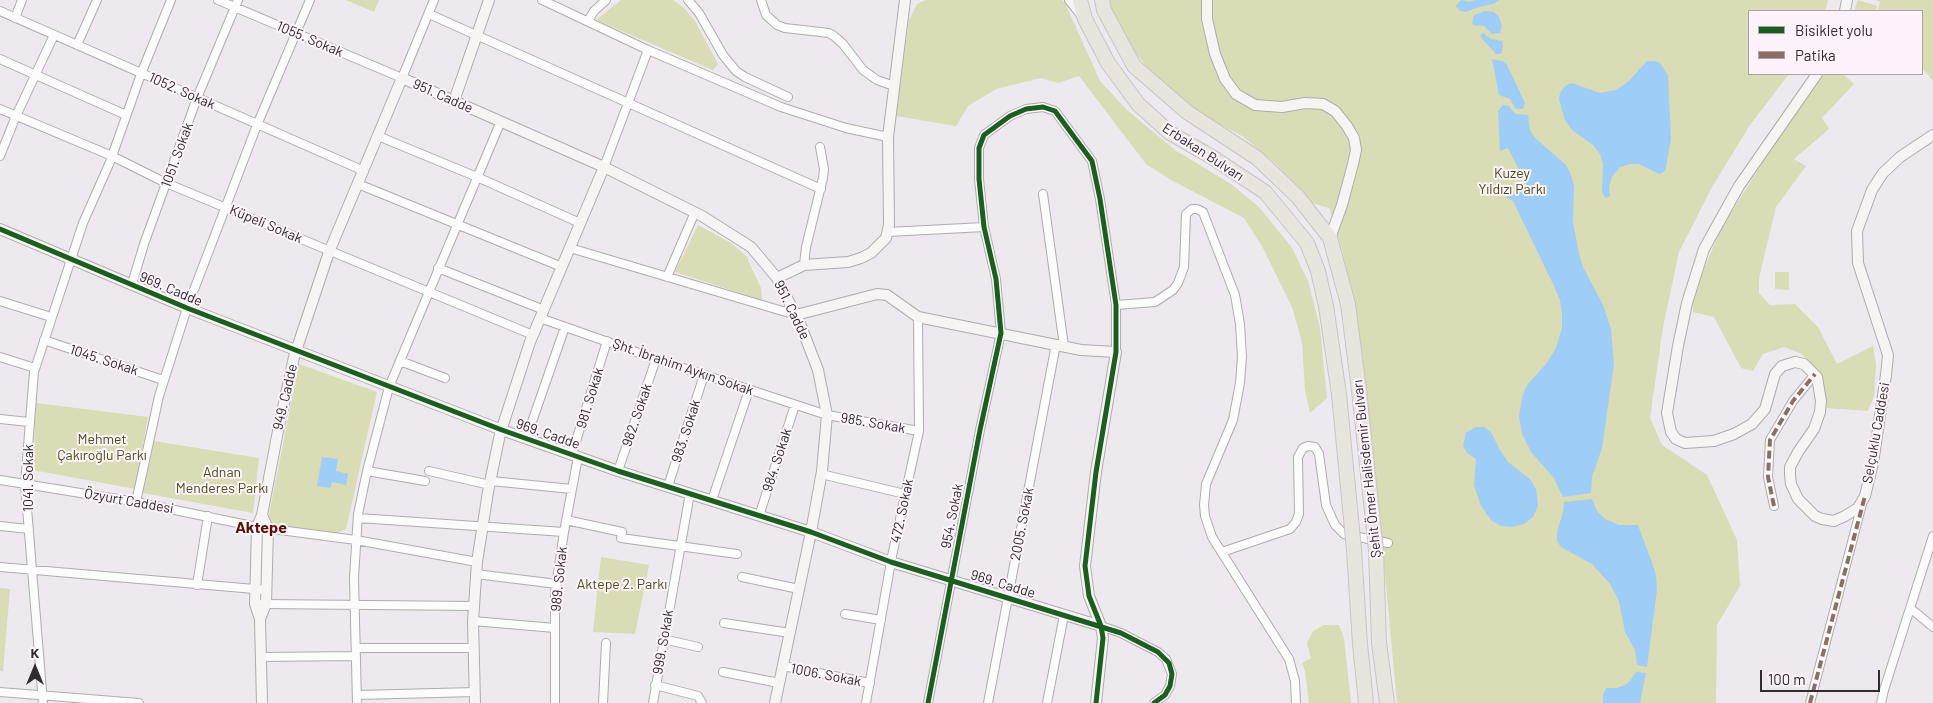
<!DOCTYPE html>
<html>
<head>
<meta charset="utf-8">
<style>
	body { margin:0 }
	#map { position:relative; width:1933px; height:703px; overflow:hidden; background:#eee9ee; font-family:Barlow,sans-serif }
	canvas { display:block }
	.legend { position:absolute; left:1748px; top:10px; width:175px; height:65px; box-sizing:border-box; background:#fef3fd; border:1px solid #aba3aa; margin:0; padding:6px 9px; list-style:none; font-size:15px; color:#2f2b2e }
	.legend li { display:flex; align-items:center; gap:10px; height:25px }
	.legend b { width:25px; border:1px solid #aba3aa }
	.north { position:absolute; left:10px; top:643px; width:50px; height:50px; -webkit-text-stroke:4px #fef3fd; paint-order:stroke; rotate:0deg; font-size:14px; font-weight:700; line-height:20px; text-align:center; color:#2f2b2e }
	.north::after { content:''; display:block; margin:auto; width:18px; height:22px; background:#2f2b2e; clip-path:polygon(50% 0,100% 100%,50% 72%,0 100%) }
	.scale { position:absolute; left:1760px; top:670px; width:120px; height:22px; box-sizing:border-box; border:2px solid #2f2b2e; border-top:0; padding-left:6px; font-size:15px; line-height:18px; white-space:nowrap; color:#2f2b2e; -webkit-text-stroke:4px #fef3fd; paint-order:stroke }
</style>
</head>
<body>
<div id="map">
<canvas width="1933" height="703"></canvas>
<ul class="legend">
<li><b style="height:6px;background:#1b5e20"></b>Bisiklet yolu</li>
<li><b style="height:6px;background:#8d6e63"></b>Patika</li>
</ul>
<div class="north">K</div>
<div class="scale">100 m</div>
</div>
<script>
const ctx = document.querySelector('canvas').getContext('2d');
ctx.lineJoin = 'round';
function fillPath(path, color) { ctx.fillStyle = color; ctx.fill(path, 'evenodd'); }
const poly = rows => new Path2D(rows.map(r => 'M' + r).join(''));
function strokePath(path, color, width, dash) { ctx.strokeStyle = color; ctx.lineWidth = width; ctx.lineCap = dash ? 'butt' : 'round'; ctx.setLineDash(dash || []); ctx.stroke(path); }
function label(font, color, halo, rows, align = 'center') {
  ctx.font = font + ' Barlow,sans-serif'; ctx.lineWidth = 4; ctx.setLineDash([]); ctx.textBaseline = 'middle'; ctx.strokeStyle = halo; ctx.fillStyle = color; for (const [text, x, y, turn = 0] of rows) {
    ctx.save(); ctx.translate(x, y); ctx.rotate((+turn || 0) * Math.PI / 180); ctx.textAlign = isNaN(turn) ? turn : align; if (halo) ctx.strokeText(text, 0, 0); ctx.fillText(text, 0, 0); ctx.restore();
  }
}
fillPath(poly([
	[346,0,379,0,374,12],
	[621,0,673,0,684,8,695,21,718,64,713,70,596,20],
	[926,0,1062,0,1065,3,1100,81,1127,110,1175,150,1231,184,1260,208,1292,248,1308,281,1320,328,1327,398,1310,413,1305,390,1302,342,1292,307,1262,246,1244,218,1171,180,1146,164,1079,76,1058,83,1041,78,996,89,968,106,956,126,896,116,909,20,917,4],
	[1108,0,1828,0,1825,11,1749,11,1749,74,1789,74,1750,125,1712,187,1679,252,1663,327,1650,418,1662,445,1707,475,1737,540,1740,586,1717,625,1716,703,1397,703,1379,510,1356,325,1343,253,1329,208,1312,203,1276,164,1242,136,1192,110,1159,82,1133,50,1110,6],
	[1858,0,1877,6,1876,11,1854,11],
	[1876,0,1933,0,1933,81,1922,68,1922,11,1878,11,1880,2],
	[1823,74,1843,74,1854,84,1822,118,1829,129,1794,159,1806,166,1776,207,1759,278,1759,293,1770,305,1795,304,1818,327,1837,364,1873,346,1876,365,1874,396,1868,411,1826,408,1821,376,1802,354,1784,347,1763,354,1753,371,1741,368,1714,317,1693,312,1693,295,1720,231,1781,132],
	[698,225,731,243,746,256,761,288,762,300,675,272],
	[1775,272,1789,272,1789,290,1775,289],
	[299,364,377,392,346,529,337,533,267,524],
	[36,403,148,417,135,489,33,470],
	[154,441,259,458,253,513,143,493],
	[601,557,649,565,635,634,593,632],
	[0,588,10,589,3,671,0,671],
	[1324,625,1339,625,1344,638,1351,703,1309,703,1305,671,1302,663,1311,658,1307,643,1313,631]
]), '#d9dcb4');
fillPath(poly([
	[1461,0,1469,2,1475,0,1500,0,1493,4,1479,7,1466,12,1460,11,1456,6],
	[1485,11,1494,12,1499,17,1502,26,1500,33,1492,34,1484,26,1474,25,1472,23,1474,15],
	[1483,33,1491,39,1502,41,1503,47,1501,54,1496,54,1486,43,1480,36],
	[1492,59,1502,61,1506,63,1525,103,1523,109,1516,109,1510,99,1499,95],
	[1647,61,1655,61,1660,63,1668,75,1671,139,1666,167,1664,172,1659,174,1639,164,1630,164,1620,167,1612,177,1609,186,1610,196,1606,198,1602,192,1603,164,1600,154,1593,145,1572,130,1565,120,1559,99,1560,93,1565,86,1572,83,1600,93,1616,90,1628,82],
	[1503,105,1509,106,1515,114,1528,115,1530,130,1534,137,1566,165,1569,170,1574,185,1573,223,1579,254,1583,267,1603,305,1611,329,1614,364,1602,448,1592,477,1591,493,1563,497,1554,478,1531,452,1522,434,1519,417,1522,397,1527,385,1546,364,1556,348,1562,328,1562,314,1560,300,1555,288,1513,201,1506,197,1527,186,1508,148,1500,151,1498,111],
	[1476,427,1484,427,1491,432,1500,450,1508,462,1530,479,1536,489,1538,506,1533,517,1524,524,1512,527,1501,526,1491,520,1481,506,1474,485,1476,459,1467,453,1463,446,1466,433],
	[322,457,338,459,336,471,348,474,346,485,332,482,330,488,317,486],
	[1592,499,1597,511,1605,519,1619,525,1638,525,1651,560,1656,575,1657,590,1647,667,1637,665,1635,650,1625,632,1619,601,1610,584,1592,564,1561,547,1557,541,1557,532,1563,512,1564,502],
	[1636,672,1646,673,1640,703,1603,703,1603,696,1606,688,1617,688,1625,685,1630,681]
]), '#9ecdf7');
const street = poly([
	[218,0,402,78,434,0],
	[542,0,648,50,781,107,846,128,888,137],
	[688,0,699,13,723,55,736,71,745,77,788,97],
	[761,0,766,15,777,25,785,28,829,33,834,36,843,44,863,70,877,80,894,86],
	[0,11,364,171],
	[429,14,821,189],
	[15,18,22,0],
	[588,21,594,11,606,0],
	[77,45,97,0],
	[0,59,126,115],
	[0,109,112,156,166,183,533,335],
	[378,136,477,177,580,223],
	[0,156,16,116,54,35],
	[604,167,648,50],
	[358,184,562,267],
	[1043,194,1064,346],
	[888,232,984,227],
	[570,248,796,315],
	[804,265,806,247,823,178,824,169,820,147],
	[438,268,544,310],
	[667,277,695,212],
	[132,284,144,244,197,98,238,0],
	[0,301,51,317],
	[1116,305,1155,302,1173,290,1178,283,1184,267,1186,214,1192,209,1197,209,1203,212,1235,295,1240,324,1242,357,1240,383,1233,420,1206,484,1204,505,1205,516,1212,537,1289,659,1295,681,1296,703],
	[540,318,656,359,827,415,919,431],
	[44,340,163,380],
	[0,357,35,368],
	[400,361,445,378],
	[0,419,29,422],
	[526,439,565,327],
	[572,454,607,341],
	[367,471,425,481],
	[429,471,490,485],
	[618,471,656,359],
	[821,474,905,494],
	[0,480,136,502,257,527,356,540,477,562],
	[491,481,572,489],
	[668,486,704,375],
	[712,500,749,390],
	[136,502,159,396,187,308,257,125,310,0],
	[1774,506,1768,477,1770,440,1793,401,1815,374],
	[759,516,795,405],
	[358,518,564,532],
	[566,520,622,532,621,538,737,554],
	[0,526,29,529],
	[1222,552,1290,529,1296,522,1299,514,1298,457,1303,448,1308,446,1315,447,1319,454,1326,505,1335,525,1344,534,1388,543],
	[0,567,266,590],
	[476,574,557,584],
	[742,577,799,589],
	[197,585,208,516],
	[262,604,474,606],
	[1910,608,1933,627],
	[845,614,881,620],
	[473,621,555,628],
	[724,623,790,633],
	[1101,626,1121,633,1158,652,1166,659,1172,674,1170,686,1165,695,1154,703],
	[663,639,698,647],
	[356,648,474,648],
	[261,657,356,656],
	[783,666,870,683],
	[723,672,779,683],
	[655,685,698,696,702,703],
	[0,692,139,703],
	[357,695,475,692],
	[43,703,25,484,34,372,83,223,110,162,141,74,171,0],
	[357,703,354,578,358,514,367,471,389,387,501,121],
	[555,703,555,593,564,532,578,457],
	[603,703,606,643],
	[653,703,690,493],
	[866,703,892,556,919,431,918,317],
	[928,703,980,430,1001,333,996,279,984,227,979,179,979,148,984,135,1010,116,1026,109,1043,107,1055,111,1092,161,1100,199,1116,305,1116,352],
	[988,703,1056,344],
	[1047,703,1064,615],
	[1810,703,1862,504],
	[1881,703,1884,690,1933,536]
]);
const secondary = poly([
	[1070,0,1082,15],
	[1207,0,1207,19,1215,54,1225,79,1236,94,1255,105,1282,107,1305,103,1323,104,1335,111,1347,126,1354,138,1356,150,1353,164,1342,205,1330,238],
	[1845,11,1847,0],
	[1817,74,1739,186,1704,249,1687,303,1678,346,1667,413,1671,432,1676,439,1685,443,1714,441,1734,434,1752,424,1765,409,1775,374,1782,366,1795,362,1804,364,1817,377,1821,401,1820,412,1814,429,1798,452,1790,467,1790,475,1791,484,1798,499,1815,516,1822,519,1834,521,1845,516,1858,508,1865,496,1873,463,1886,375,1888,355,1858,263,1857,231,1872,190,1883,173,1900,157,1933,135],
	[454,101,489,0],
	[0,229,187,308,502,430,618,471,811,532,891,562,1101,626],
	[777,278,804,265,848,262,861,258,871,253,886,238,889,225,888,137,905,0],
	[796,315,877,294,887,295,918,317,1081,350,1116,352,1096,472,1085,566,1089,596,1101,626,1103,638,1096,703],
	[260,619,255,604,257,527,262,515],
	[262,703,260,619,266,604,268,529,262,515,278,431,294,357,329,252,402,78,604,167,702,216,751,247,777,278,801,326,818,370,827,415,822,471,811,532,775,703],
	[475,703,473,621,477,562,488,492,500,434,530,342,604,167]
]);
const highway = poly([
	[1080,0,1085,19,1108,63,1138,104,1170,133,1212,157,1265,192,1307,243,1318,271,1326,306,1339,394],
	[1102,0,1104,10,1134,66,1187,112,1257,158,1298,197,1330,238,1348,304,1359,390],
	[1354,550,1360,644,1366,703],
	[1376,550,1379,643,1387,703]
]);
strokePath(street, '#b0abaf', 10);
strokePath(secondary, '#b0abaf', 12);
strokePath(highway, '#c7c5c7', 16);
strokePath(street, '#fcfcfc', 8);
strokePath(secondary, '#f6f5f3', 10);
strokePath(highway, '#e9e5dc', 14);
const highwayBridge = poly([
	[1359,390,1376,550],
	[1339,394,1354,550]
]);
strokePath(highwayBridge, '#c7c5c7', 16, []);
strokePath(highwayBridge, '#e9e5dc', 14);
strokePath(poly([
	[1774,506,1768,477,1770,440,1793,401,1815,374],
	[1810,703,1865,496]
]), '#8d6e63', 4, [8, 4]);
strokePath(poly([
	[0,229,187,308,502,430,618,471,811,532,891,562,1121,633,1158,652,1169,663,1172,674,1170,686,1165,695,1154,703],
	[928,703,980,430,1001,333,996,279,984,227,979,179,979,148,984,135,1010,116,1026,109,1043,107,1055,111,1092,161,1100,199,1116,305,1116,352,1096,472,1085,566,1089,596,1101,626,1103,638,1096,703]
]), '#1b5e20', 5);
label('14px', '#2f2b2e', '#fef3fd', [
	["1055. Sokak",310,39,23],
	["1052. Sokak",182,91,24],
	["951. Cadde",443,96,24],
	["Erbakan Bulvarı",1203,152,33],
	["1051. Sokak",177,155,-70],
	["Küpeli Sokak",266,224,23],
	["969. Cadde",171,289,23],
	["951. Cadde",792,310,64],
	["1045. Sokak",104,360,18],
	["Şht. İbrahim Aykın Sokak",683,367,19],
	["949. Cadde",285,397,-77],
	["981. Sokak",590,398,-73],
	["982. Sokak",637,415,-71],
	["985. Sokak",873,423,10],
	["983. Sokak",686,431,-72],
	["Selçuklu Caddesi",1876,433,-80],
	["969. Cadde",548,434,19],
	["984. Sokak",777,460,-72],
	["Şehit Ömer Halisdemir Bulvarı",1367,469,-96],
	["1041. Sokak",28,478,-90],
	["Özyurt Caddesi",129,501,10],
	["472. Sokak",902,511,-78],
	["954. Sokak",952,516,-79],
	["2005. Sokak",1022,524,-79],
	["989. Sokak",559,579,-84],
	["969. Cadde",1003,584,17],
	["999. Sokak",663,642,-80],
	["1006. Sokak",826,675,11]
]);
label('14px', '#4a4f10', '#fef3fd', [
	["Kuzey",1512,173],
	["Yıldızı Parkı",1512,189],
	["Mehmet",102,439],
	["Çakıroğlu Parkı",102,455],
	["Adnan",222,472],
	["Menderes Parkı",222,488],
	["Aktepe 2. Parkı",622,584]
]);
label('bold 16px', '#561408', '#fef3fd', [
	["Aktepe",261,528]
]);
</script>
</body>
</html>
